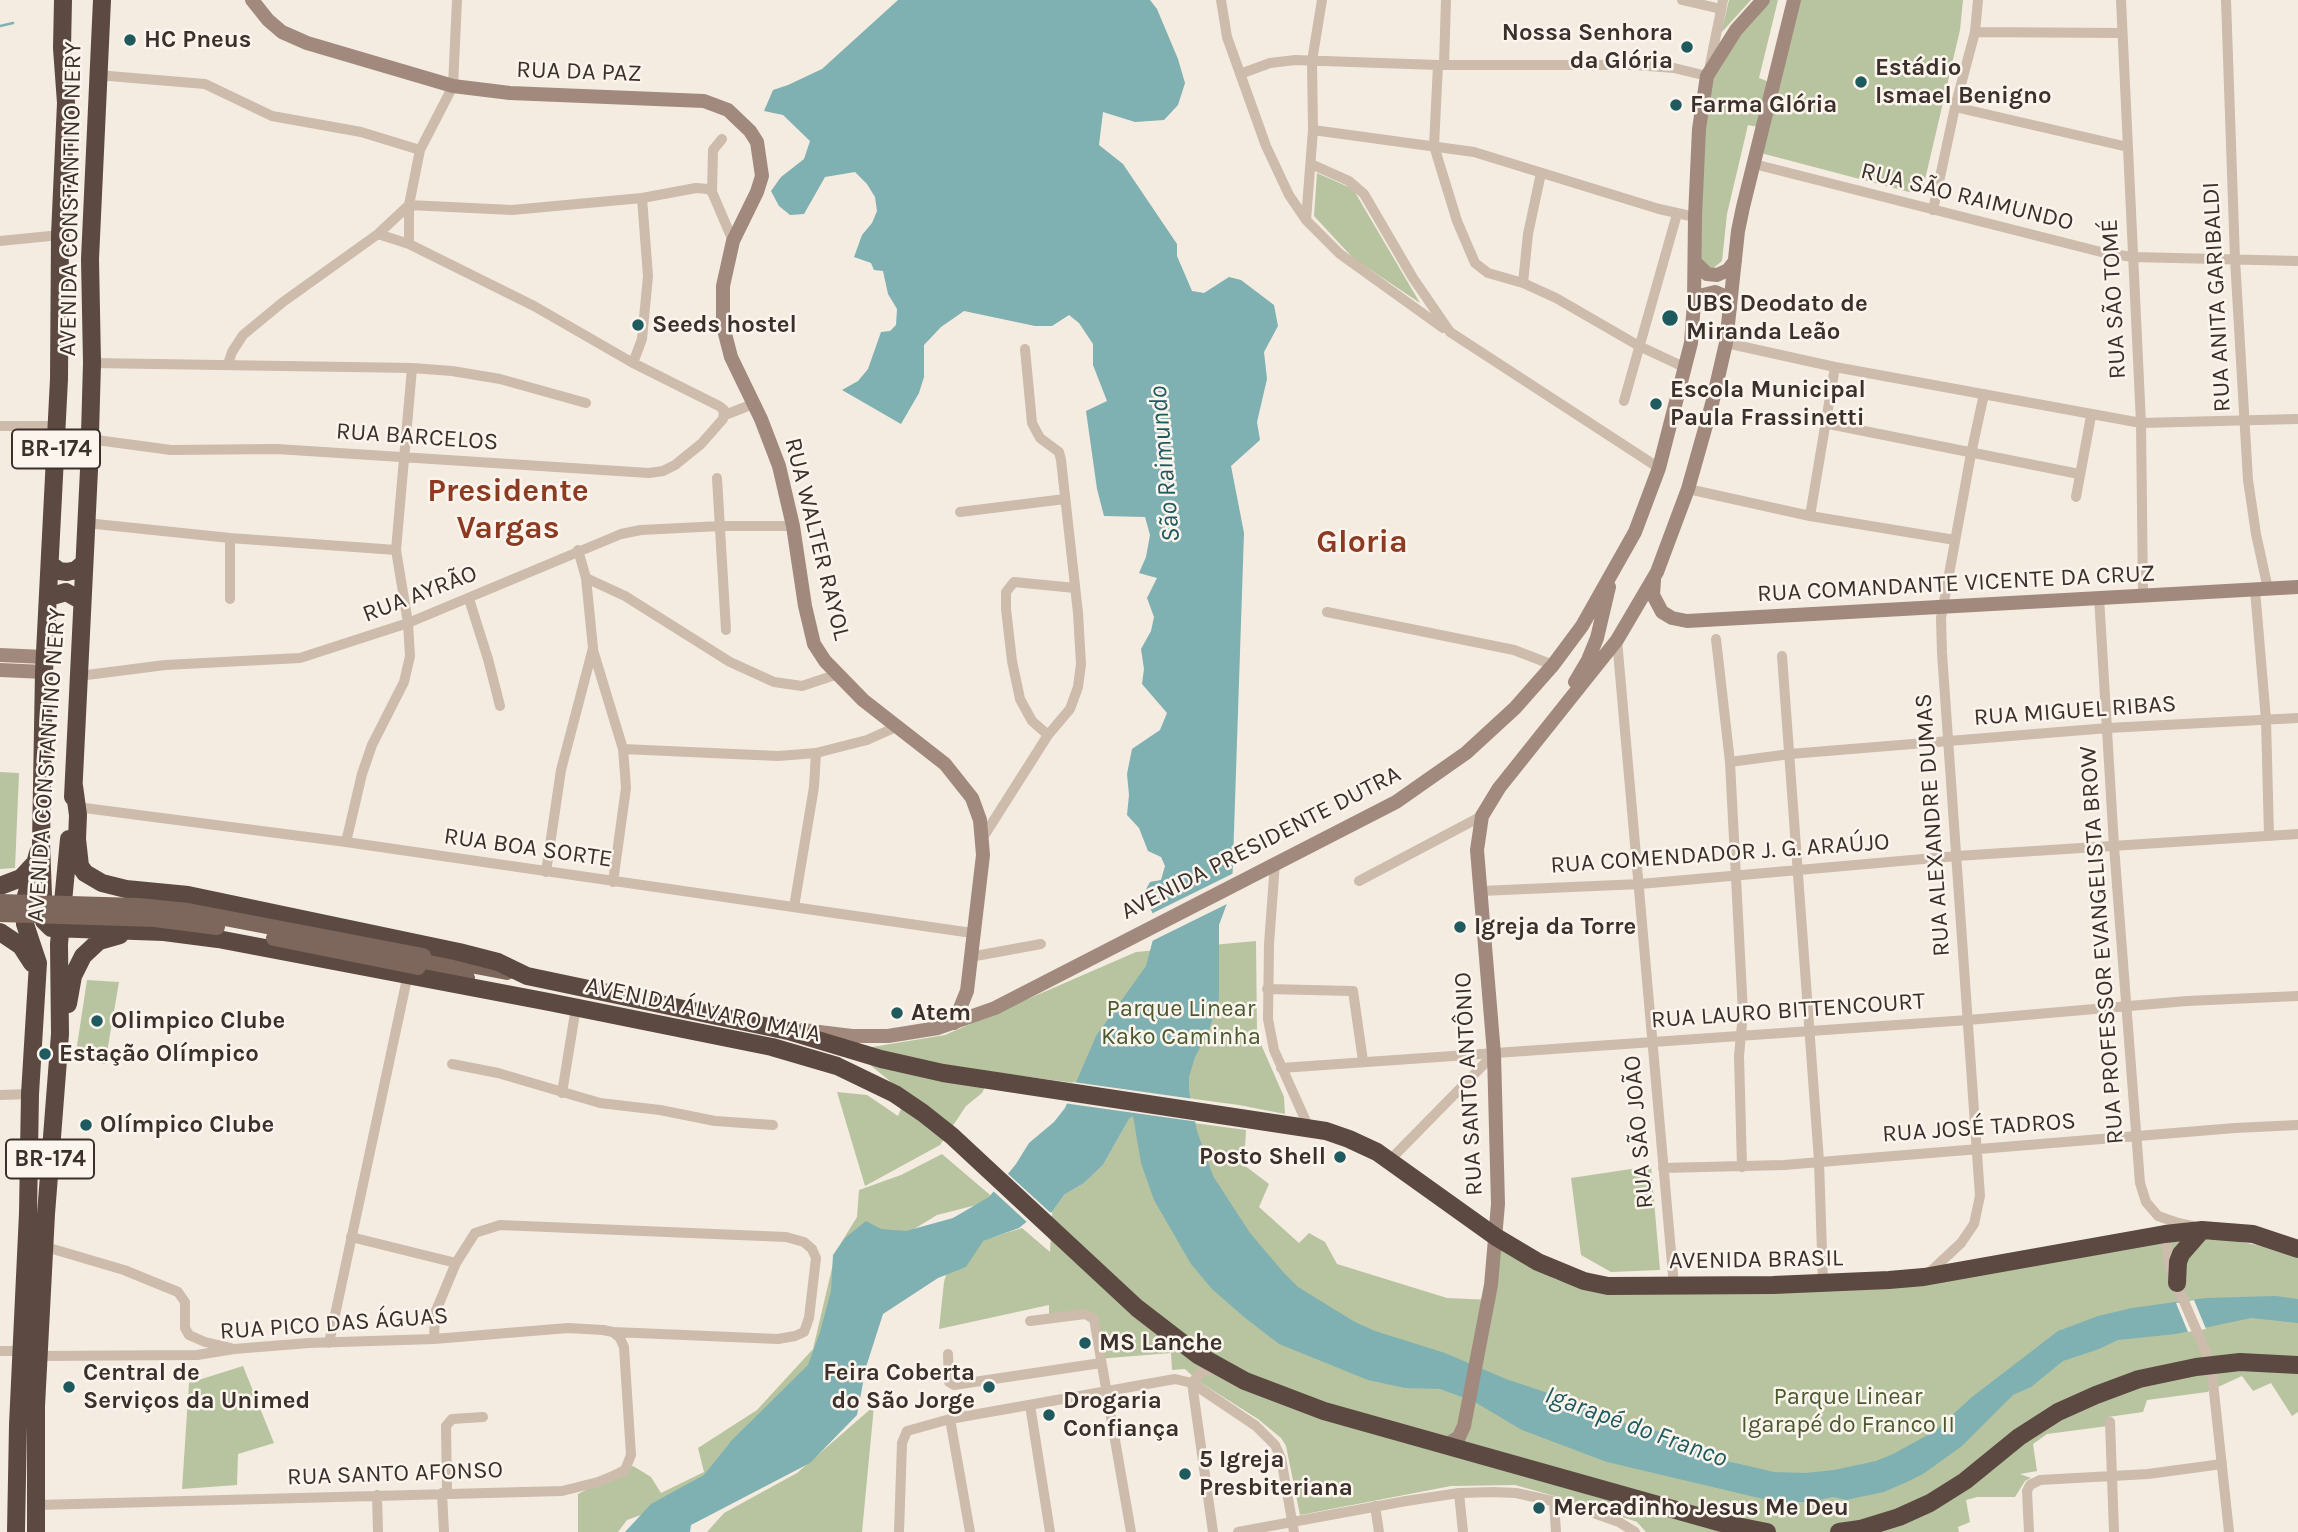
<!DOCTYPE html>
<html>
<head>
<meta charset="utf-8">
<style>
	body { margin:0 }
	canvas { display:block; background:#f4ebe1 }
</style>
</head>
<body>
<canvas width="2298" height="1532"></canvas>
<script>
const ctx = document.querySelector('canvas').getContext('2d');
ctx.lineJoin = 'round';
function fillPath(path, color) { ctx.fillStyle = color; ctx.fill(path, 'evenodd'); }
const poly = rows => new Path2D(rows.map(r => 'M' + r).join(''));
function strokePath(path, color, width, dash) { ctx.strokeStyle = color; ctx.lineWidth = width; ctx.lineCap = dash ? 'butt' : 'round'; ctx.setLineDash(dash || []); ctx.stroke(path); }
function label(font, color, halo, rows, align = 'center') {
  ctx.font = font + ' Karla,sans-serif'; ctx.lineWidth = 5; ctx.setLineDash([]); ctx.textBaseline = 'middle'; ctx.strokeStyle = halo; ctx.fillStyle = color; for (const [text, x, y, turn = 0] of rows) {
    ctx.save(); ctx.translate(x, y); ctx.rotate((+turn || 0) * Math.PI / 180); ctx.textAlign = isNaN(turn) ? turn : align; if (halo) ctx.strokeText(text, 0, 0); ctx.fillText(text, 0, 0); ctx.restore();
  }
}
fillPath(poly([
	[1729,0,1751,0,1721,33],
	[1769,0,1778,0,1759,78,1769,82,1758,127,1748,125,1727,214,1722,261,1712,269,1697,259,1699,183,1710,73],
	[1795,0,1963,0,1960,30,1923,188,1909,192,1757,152],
	[1317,173,1353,189,1420,303,1353,258,1314,216],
	[0,772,19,773,15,868,0,869],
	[1256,941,1257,1035,1284,1097,1285,1114,1239,1105,992,1072,982,1093,966,1106,940,1145,865,1186,837,1092,867,1095,898,1116,907,1095,864,1060,872,1047,945,1035,1136,952],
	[87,980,119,982,105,1064,75,1059],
	[1134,1115,1246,1130,1244,1165,1269,1184,1259,1207,1299,1243,1309,1233,1325,1242,1337,1264,1447,1298,1492,1300,1500,1246,1523,1262,1555,1279,1574,1285,1799,1289,2163,1240,2226,1239,2298,1253,2298,1412,2292,1416,2271,1383,2253,1391,2242,1376,2207,1392,2147,1400,2143,1412,2108,1417,2108,1426,2047,1434,2033,1444,2037,1471,2020,1474,2031,1478,2025,1481,2015,1497,1977,1497,1966,1500,1970,1522,1958,1527,1959,1532,1646,1532,1637,1522,1594,1507,1515,1485,1451,1486,1300,1515,1286,1446,1281,1438,1258,1419,1198,1381,1185,1369,1172,1370,1171,1353,1097,1359,1090,1315,1049,1319,1049,1305,939,1329,944,1282,952,1254,971,1244,1022,1228,1050,1252,1052,1212,1064,1195,1084,1183,1103,1165,1129,1119],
	[942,1154,996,1200,937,1215,873,1254,848,1361,706,1491,627,1520,618,1532,578,1532,578,1494,633,1466,651,1477,661,1493,704,1472,698,1448,757,1410,813,1349,836,1251,857,1217,859,1190,901,1175],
	[1651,1166,1660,1270,1611,1272,1581,1255,1571,1178],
	[243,1366,274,1443,238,1454,237,1485,182,1489,189,1383],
	[874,1406,862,1532,707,1532,724,1513,797,1473]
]), '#b8c4a0');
fillPath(poly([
	[898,0,1150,0,1157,9,1178,59,1185,83,1178,105,1164,120,1135,122,1103,112,1099,145,1123,164,1177,244,1177,256,1192,291,1204,293,1229,277,1241,280,1274,305,1278,326,1264,352,1267,379,1257,422,1260,440,1231,466,1244,533,1232,890,1219,925,1219,998,1208,1033,1195,1057,1189,1077,1189,1091,1197,1131,1213,1176,1250,1233,1284,1273,1298,1287,1355,1322,1375,1331,1445,1353,1506,1379,1575,1402,1624,1423,1646,1427,1700,1447,1718,1459,1774,1472,1805,1473,1834,1470,1876,1461,1893,1454,1935,1431,1972,1397,2058,1331,2098,1316,2132,1308,2205,1298,2276,1296,2298,1299,2298,1323,2251,1318,2176,1334,2118,1340,2099,1349,2063,1361,2031,1387,2013,1395,1962,1446,1923,1474,1907,1482,1884,1492,1846,1500,1833,1497,1811,1502,1776,1502,1607,1462,1522,1430,1473,1401,1440,1389,1405,1388,1368,1380,1279,1344,1244,1317,1212,1289,1191,1264,1154,1200,1141,1163,1133,1116,1129,1119,1103,1165,1084,1183,1064,1195,1052,1212,1030,1219,1019,1228,983,1241,966,1267,938,1278,883,1314,866,1367,857,1415,810,1463,691,1525,690,1532,625,1532,651,1504,704,1475,732,1440,808,1365,820,1332,831,1291,833,1255,845,1238,866,1221,881,1229,906,1231,953,1218,989,1197,1016,1164,1029,1143,1054,1122,1065,1108,1096,1036,1146,966,1157,924,1144,893,1150,882,1161,880,1165,866,1161,857,1148,851,1139,828,1127,815,1129,795,1127,774,1132,749,1160,730,1167,713,1142,684,1144,669,1141,649,1151,631,1154,617,1147,598,1157,578,1139,573,1146,557,1150,535,1145,517,1104,516,1097,489,1086,411,1107,401,1093,365,1093,344,1079,323,1069,315,1052,326,1035,326,964,311,941,327,924,345,924,377,919,393,901,424,842,390,858,381,868,369,881,332,890,331,896,325,897,309,888,294,883,271,874,270,871,263,854,257,862,235,872,223,877,211,875,197,867,184,855,172,825,177,804,214,790,215,779,206,771,191,781,177,804,159,810,141,783,115,764,111,773,90,788,85,822,69]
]), '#7fb0b2');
fillPath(poly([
	[1236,872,1236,890,1231,902,1148,943,1153,924,1149,915],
	[1073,1082,1194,1099,1199,1122,1063,1103],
	[1005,1171,1053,1215,1029,1224,991,1189],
	[2194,1300,2206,1329,2188,1332,2176,1303]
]), '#f4ebe1');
strokePath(poly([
	[0,26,13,23]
]), '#7fb0b2', 2.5);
strokePath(poly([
	[1221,0,1227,37,1266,146,1289,195,1306,220,1340,254,1443,328],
	[1682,0,1721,9],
	[2121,0,2141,423,2143,595],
	[2226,0,2235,259,2248,480,2256,534,2268,589],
	[1975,32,2122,33],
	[1438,65,1434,146,1457,221,1475,263,1488,273,1523,283,1556,298,1639,346,1686,368],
	[1444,65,1446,0],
	[1710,65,1723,0],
	[1240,74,1270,63,1295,60,1438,65,1636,65,1674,68,1707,76],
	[97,75,205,84,272,116,361,132,420,150],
	[1955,107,2128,147],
	[1313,130,1474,152,1659,209,1695,217],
	[722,139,713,150,712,192,733,241],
	[1311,164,1349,181,1364,194,1413,278,1450,332,1659,468],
	[1754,164,2105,253,2133,257,2298,261],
	[1933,210,1955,107,1975,32,1978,0],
	[1306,220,1313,130,1312,61,1322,0],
	[0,241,60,235],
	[409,244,409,205,420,150,453,86,457,0],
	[1523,283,1528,234,1541,173],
	[1726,343,1835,367,2141,423,2298,419],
	[92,363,412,368,452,371,500,379,586,403],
	[633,363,642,339,648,276,642,198],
	[228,364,232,352,243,335,283,302,378,234,409,205,512,210,642,198,696,188,708,189,712,192],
	[1624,401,1677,214],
	[725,415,753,404],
	[1824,423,2079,474],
	[0,426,57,426],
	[89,439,171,450,277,449,649,473,663,471,675,465,701,444,723,419,724,410,719,406,633,363,534,306,409,244,378,234],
	[717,478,726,630],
	[1688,489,1810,516,1955,540],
	[2076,497,2091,416],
	[960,512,1065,499],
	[1810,516,1835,367],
	[86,523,230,538,396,550],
	[586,578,625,596,730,662,774,682,802,686,838,674],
	[2255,590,2266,720,2269,836],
	[2099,597,2114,846,2140,1183,2146,1202,2158,1216,2178,1223,2192,1226],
	[230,599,230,538],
	[469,599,488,659,500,706],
	[1327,612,1514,650,1553,665],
	[1716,639,1730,762,1743,1013,1739,1056,1742,1167],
	[1617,640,1674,1286],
	[593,650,623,749,625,774,626,788,613,882],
	[1782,656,1819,1161,1823,1283],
	[79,676,165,665,300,658,408,623,621,534,641,530,721,526,793,526],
	[1048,735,1032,721,1020,699,1012,661,1006,609,1006,592,1014,582,1075,588],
	[623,749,778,756,816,753,867,740,896,727],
	[1730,762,1790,754,2108,728,2298,718],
	[77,807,346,842,972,933],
	[982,839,1048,735,1070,709,1078,687,1081,664,1078,613,1061,460,1059,452,1040,438,1032,423,1025,349],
	[346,842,362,774,372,745,404,682,410,656,408,623,396,550,412,368],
	[1275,863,1269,944,1268,1019,1274,1050,1309,1128],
	[546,872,561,770,593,648,586,578,578,550],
	[1359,881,1482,816],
	[1481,891,1640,884,1957,856,2298,834],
	[794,907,814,787,816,753],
	[970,957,1041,944],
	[1267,989,1353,991,1363,1061],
	[452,1064,498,1073,600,1103,660,1110,715,1121,773,1125],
	[1281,1068,1968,1020,2187,1001,2298,996],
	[562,1093,576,1007],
	[0,1095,30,1094],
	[1389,1161,1494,1054],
	[1663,1168,1784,1165,2235,1128,2298,1125],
	[2165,1234,2170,1269,2211,1364,2229,1532],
	[351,1237,456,1263],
	[46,1247,124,1270,178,1292,185,1302,185,1328,189,1335,205,1342,231,1348],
	[1930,1272,1961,1243,1974,1224,1980,1196,1942,653,1941,618,1971,454,1984,394],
	[1030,1321,1085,1314,1094,1319,1131,1532],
	[434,1339,435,1313,456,1263,475,1233,500,1225,786,1237,804,1242,812,1249,816,1258,809,1318,804,1332,795,1336,778,1339,613,1332],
	[329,1343,408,974],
	[0,1351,22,1351],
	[948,1354,949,1382,954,1385,1101,1363],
	[1192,1383,1256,1426,1275,1445,1281,1458,1294,1532],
	[1192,1383,1213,1532],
	[1030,1405,1050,1532],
	[950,1419,970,1532],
	[2110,1422,2114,1532],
	[442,1493,444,1532],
	[447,1493,446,1426,452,1419,483,1417],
	[1459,1493,1463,1532],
	[377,1495,378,1532],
	[1554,1501,1556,1532],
	[37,1505,562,1491,598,1482,615,1475,625,1470,631,1455,624,1347,620,1338,613,1332,603,1330,568,1328,434,1339,309,1343,234,1349,197,1355,39,1356],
	[1375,1506,1379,1532],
	[899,1532,902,1443,907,1431,950,1419,1175,1379,1192,1383,1201,1372,1220,1368],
	[1238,1532,1406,1501,1459,1493,1494,1492,1516,1493,1571,1505,1619,1522,1635,1532],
	[2029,1532,2027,1491,2030,1485,2040,1480,2148,1474,2222,1464]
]), '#cdbbac', 10);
strokePath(poly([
	[252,0,268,20,282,32,307,43,453,86,510,93,704,101,728,110,750,131,757,142,762,176,757,192,733,241,723,286,723,326,731,357,761,419,779,466,793,526,805,606,814,644,825,661,863,700,945,764,972,798,980,820,983,855,967,991,954,1023],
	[1695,262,1707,274,1717,275,1728,270,1735,261],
	[1694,302,1703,295,1715,292,1724,296,1730,308],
	[1654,580,1653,595,1662,612,1672,618,1687,621,2298,587],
	[0,655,44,657],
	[0,670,44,672],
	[1575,682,1588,660,1597,638,1609,587],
	[803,1030,852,1036,888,1036,938,1028,995,1008,1396,802,1466,753,1515,708,1553,665,1582,626,1635,532,1659,468,1691,343,1694,302,1695,217,1699,129,1707,76,1736,30,1763,0],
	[1446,1445,1459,1437,1464,1426,1491,1285,1498,1204,1494,1054,1477,850,1482,816,1499,788,1617,640,1657,572,1688,489,1712,404,1726,343,1738,231,1743,207,1794,0]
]), '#a18a7d', 14);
strokePath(poly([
	[423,956,507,972],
	[418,967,467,978]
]), '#7d675c', 16);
strokePath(poly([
	[63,0,62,48,66,103,60,235,59,379,44,672,41,843,44,921,51,928,164,932,218,939,549,1002,772,1047,837,1066,895,1094,923,1113,952,1136,1137,1308,1198,1355,1245,1381,1324,1411,1722,1523,1767,1532],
	[51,565,59,571,67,572,76,570,84,563],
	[49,597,66,592,82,601],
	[74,786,78,815,77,839,80,866,85,873,102,883,126,889,188,895,459,952,498,962,527,976,788,1031,881,1059,943,1073,1326,1131,1349,1139,1377,1152,1496,1237,1538,1262,1584,1281,1608,1286,1773,1285,1889,1280,1924,1277,2165,1234,2202,1230,2253,1234,2298,1249],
	[73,797,89,470,92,363,90,259,102,0],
	[0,886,21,878,33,865],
	[0,932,21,946,32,963],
	[68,1004,73,976,83,956,99,941,120,935],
	[2177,1283,2178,1262,2181,1254,2202,1230],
	[16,1532,18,1425,28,1213,30,1094,38,963,25,924,24,903,38,853],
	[36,1532,36,1406,46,1214,60,1034,59,944,69,839],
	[1839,1532,1860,1529,1899,1517,1930,1503,1965,1481,2019,1437,2058,1412,2096,1395,2139,1379,2196,1367,2240,1362,2298,1365]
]), '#5c4a42', 18);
strokePath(poly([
	[0,902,138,906,188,911,423,956],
	[0,914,155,919,217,927],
	[274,938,418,967]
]), '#7d675c', 16);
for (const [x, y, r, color] of [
	[130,40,7,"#1f5a5e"],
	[1687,47,7,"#1f5a5e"],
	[1861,82,7,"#1f5a5e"],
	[1676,105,7,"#1f5a5e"],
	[1670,318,9,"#1f5a5e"],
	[638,325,7,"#1f5a5e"],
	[1656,404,7,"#1f5a5e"],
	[1460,927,7,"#1f5a5e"],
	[897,1013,7,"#1f5a5e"],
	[97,1021,7,"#1f5a5e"],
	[45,1054,7,"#1f5a5e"],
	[86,1125,7,"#1f5a5e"],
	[1340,1157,7,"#1f5a5e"],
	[1085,1343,7,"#1f5a5e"],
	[69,1387,7,"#1f5a5e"],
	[989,1387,7,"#1f5a5e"],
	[1049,1415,7,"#1f5a5e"],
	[1185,1474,7,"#1f5a5e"],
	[1539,1508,7,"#1f5a5e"]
]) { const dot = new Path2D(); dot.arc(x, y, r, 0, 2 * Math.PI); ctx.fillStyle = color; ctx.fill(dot); strokePath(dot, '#fbf5ee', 2.5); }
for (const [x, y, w] of [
	[56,449,88],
	[50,1159,88]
]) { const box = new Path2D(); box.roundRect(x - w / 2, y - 19.5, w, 39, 5); ctx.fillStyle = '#fbf5ee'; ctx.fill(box); strokePath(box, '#3b302b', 2); }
label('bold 23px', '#3b302b', null, [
	["BR-174",56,449],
	["BR-174",50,1159]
]);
label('bold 24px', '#3b302b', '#fbf5ee', [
	["Nossa Senhora",1673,33,"right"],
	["da Glória",1673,61,"right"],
	["HC Pneus",144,40],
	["Estádio",1875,68],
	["Ismael Benigno",1875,96],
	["Farma Glória",1690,105],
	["UBS Deodato de",1686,304],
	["Miranda Leão",1686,332],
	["Seeds hostel",652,325],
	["Escola Municipal",1670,390],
	["Paula Frassinetti",1670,418],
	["Igreja da Torre",1474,927],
	["Atem",911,1013],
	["Olimpico Clube",111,1021],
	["Estação Olímpico",59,1054],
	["Olímpico Clube",100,1125],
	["Posto Shell",1326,1157,"right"],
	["MS Lanche",1099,1343],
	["Central de",83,1373],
	["Serviços da Unimed",83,1401],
	["Feira Coberta",975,1373,"right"],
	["do São Jorge",975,1401,"right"],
	["Drogaria",1063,1401],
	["Confiança",1063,1429],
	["5 Igreja",1199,1460],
	["Presbiteriana",1199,1488],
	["Mercadinho Jesus Me Deu",1553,1508]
], 'left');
label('24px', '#3b302b', '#fbf5ee', [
	["RUA DA PAZ",579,72,2],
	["RUA SÃO RAIMUNDO",1967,197,14],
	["AVENIDA CONSTANTINO NERY",71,199,-89],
	["RUA ANITA GARIBALDI",2217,297,-93],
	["RUA SÃO TOMÉ",2114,299,-93],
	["RUA BARCELOS",417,437,4],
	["RUA WALTER RAYOL",817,539,76],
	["RUA COMANDANTE VICENTE DA CRUZ",1956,584,-3],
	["RUA AYRÃO",420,594,-21],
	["RUA MIGUEL RIBAS",2075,711,-4],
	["AVENIDA CONSTANTINO NERY",47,765,-86],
	["RUA ALEXANDRE DUMAS",1933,825,-94],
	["AVENIDA PRESIDENTE DUTRA",1261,843,-27],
	["RUA BOA SORTE",528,848,8],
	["RUA COMENDADOR J. G. ARAÚJO",1720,854,-4],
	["RUA PROFESSOR EVANGELISTA BROW",2102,945,-94],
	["AVENIDA ÁLVARO MAIA",703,1010,12],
	["RUA LAURO BITTENCOURT",1788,1011,-4],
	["RUA SANTO ANTÔNIO",1469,1084,-93],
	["RUA JOSÉ TADROS",1979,1128,-4],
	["RUA SÃO JOÃO",1639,1132,-95],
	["AVENIDA BRASIL",1756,1260,-1],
	["RUA PICO DAS ÁGUAS",334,1324,-4],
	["RUA SANTO AFONSO",395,1474,-2]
]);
label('24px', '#4a5a2e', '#fbf5ee', [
	["Parque Linear",1181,1009],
	["Kako Caminha",1181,1037],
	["Parque Linear",1848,1397],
	["Igarapé do Franco II",1848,1425]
]);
label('italic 26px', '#1f5a5e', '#fbf5ee', [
	["São Raimundo",1165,464,-95],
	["Igarapé do Franco",1636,1427,20]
]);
label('bold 32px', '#8c3b22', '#fbf5ee', [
	["Presidente",508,492],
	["Vargas",508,529],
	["Gloria",1362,543]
]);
</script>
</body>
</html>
